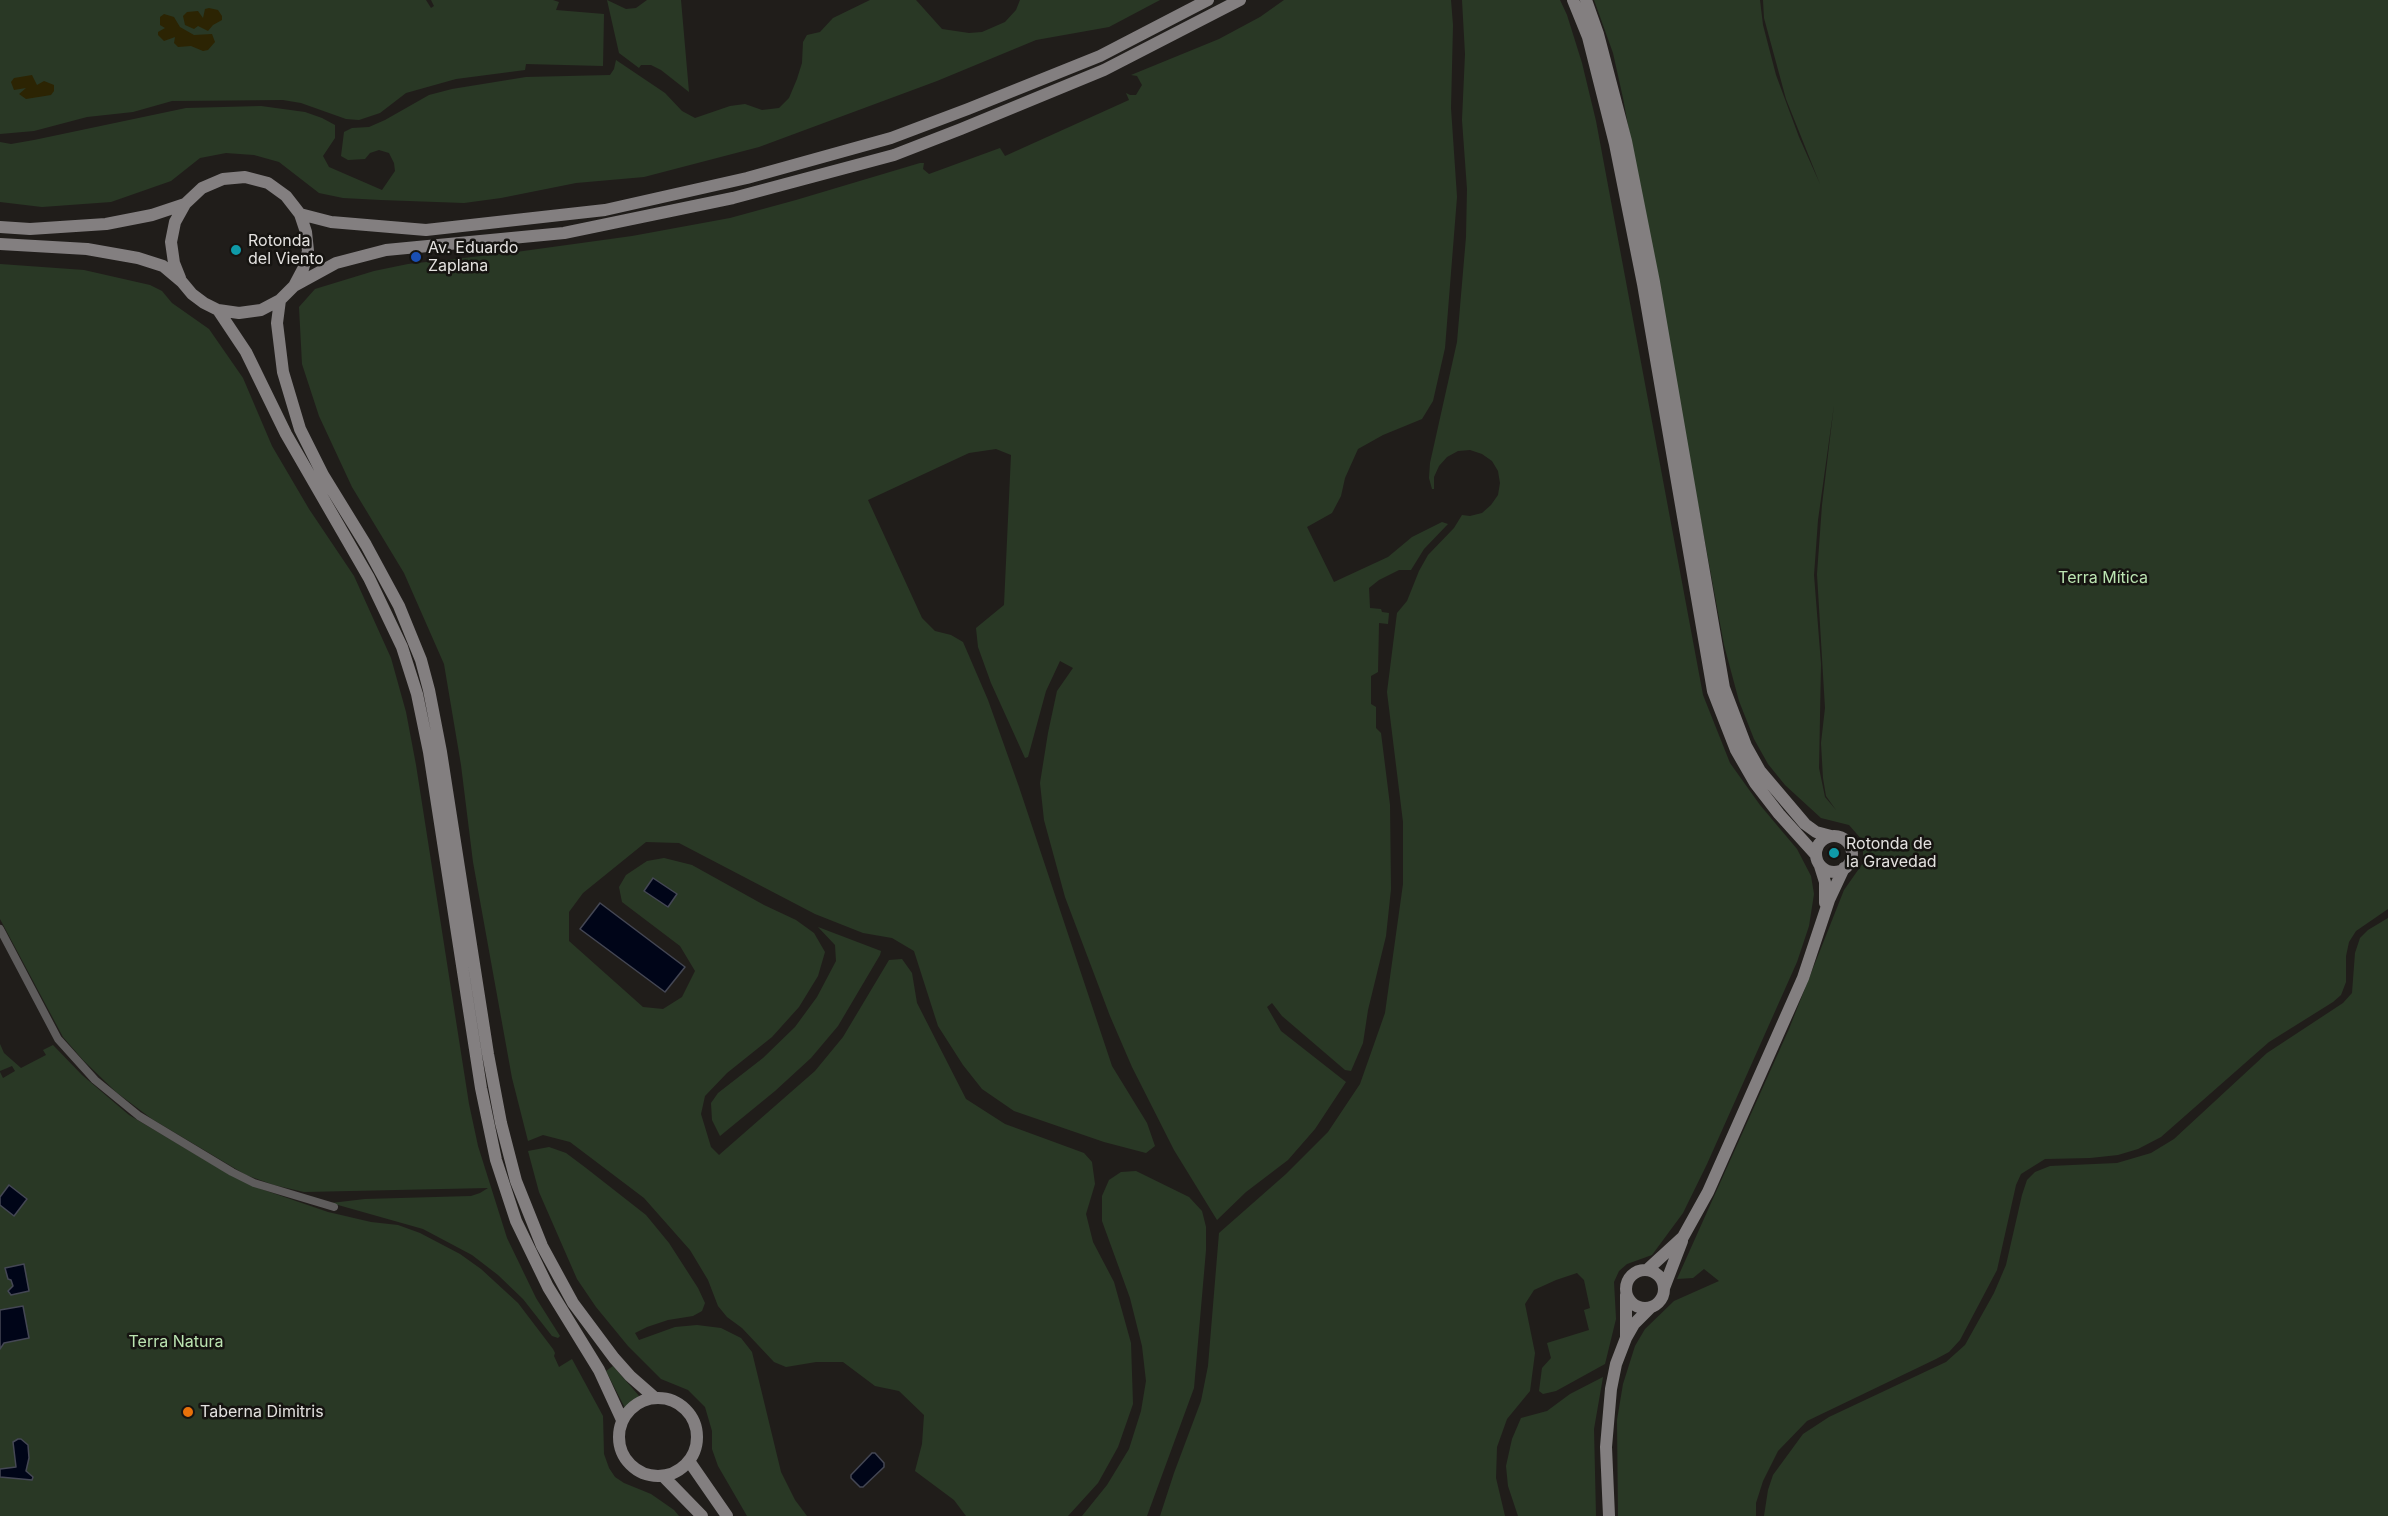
<!DOCTYPE html>
<html>
<head>
<meta charset="utf-8">
<style>
	body { margin:0 }
	canvas { display:block; background:#201d1a }
</style>
</head>
<body>
<canvas width="2388" height="1516"></canvas>
<script>
const ctx = document.querySelector('canvas').getContext('2d');
ctx.lineJoin = 'round';
function fillPath(path, color) { ctx.fillStyle = color; ctx.fill(path, 'evenodd'); }
const poly = rows => new Path2D(rows.map(r => 'M' + r).join(''));
function strokePath(path, color, width, dash) { ctx.strokeStyle = color; ctx.lineWidth = width; ctx.lineCap = dash ? 'butt' : 'round'; ctx.setLineDash(dash || []); ctx.stroke(path); }
function label(font, color, halo, rows, align = 'center') {
  ctx.font = font + ' Inter,sans-serif'; ctx.lineWidth = 5; ctx.setLineDash([]); ctx.textBaseline = 'middle'; ctx.strokeStyle = halo; ctx.fillStyle = color; for (const [text, x, y, turn = 0] of rows) {
    ctx.save(); ctx.translate(x, y); ctx.rotate((+turn || 0) * Math.PI / 180); ctx.textAlign = isNaN(turn) ? turn : align; if (halo) ctx.strokeText(text, 0, 0); ctx.fillText(text, 0, 0); ctx.restore();
  }
}
fillPath(poly([
	[0,0,426,0,431,8,434,6,431,0,553,0,559,2,556,10,604,14,603,66,526,64,525,70,456,79,406,93,380,113,359,120,346,119,301,103,283,100,172,101,133,112,87,117,34,131,0,134],
	[607,0,626,9,636,8,647,0,681,0,689,92,661,70,651,65,641,65,639,68,619,53],
	[870,0,916,0,942,29,969,33,982,32,1005,22,1016,10,1020,0,1160,0,1109,27,1036,40,937,81,759,147,644,177,576,183,501,198,464,203,381,200,343,198,319,193,279,162,254,155,226,153,200,158,171,181,111,202,42,207,0,202,0,142,11,144,34,140,186,108,261,106,305,112,322,118,335,125,335,138,323,156,329,167,382,190,395,171,394,163,389,153,379,150,370,153,365,159,348,160,341,156,344,132,352,128,369,127,385,120,429,95,452,89,526,77,610,75,614,69,616,60,665,93,682,111,695,118,730,106,745,104,762,110,779,108,789,98,797,79,802,63,803,42,807,35,820,32,833,18],
	[1284,0,1451,0,1453,25,1451,108,1457,197,1445,348,1433,401,1422,419,1383,435,1358,449,1345,478,1341,496,1332,513,1307,527,1334,582,1388,557,1412,537,1442,522,1448,524,1424,549,1411,570,1399,570,1379,580,1369,588,1370,608,1381,609,1382,612,1389,613,1388,624,1379,623,1378,672,1371,676,1371,704,1376,707,1376,728,1381,733,1390,805,1391,889,1386,936,1368,1010,1363,1043,1351,1071,1345,1070,1282,1016,1272,1003,1267,1007,1281,1031,1346,1082,1315,1129,1288,1160,1246,1192,1217,1220,1174,1150,1132,1067,1110,1016,1065,897,1044,820,1040,783,1048,733,1057,691,1073,668,1060,661,1046,691,1028,757,1025,758,991,683,978,647,976,628,1004,605,1011,455,996,449,969,453,868,500,922,618,935,631,951,635,963,642,988,700,1019,787,1112,1066,1147,1123,1155,1146,1146,1153,1104,1142,1014,1111,982,1089,963,1065,938,1026,914,951,892,938,863,933,815,914,679,843,646,842,583,893,569,912,569,941,643,1007,663,1009,682,997,695,971,680,946,622,902,619,887,626,875,647,861,664,858,692,865,764,905,796,920,814,933,825,952,818,976,799,1007,772,1037,727,1073,705,1096,701,1114,711,1147,719,1155,815,1071,843,1037,889,960,902,959,912,973,917,1003,966,1099,1005,1124,1084,1153,1092,1162,1095,1184,1086,1214,1093,1242,1114,1282,1131,1343,1133,1404,1118,1447,1098,1483,1068,1516,966,1516,954,1500,915,1471,922,1444,924,1415,899,1391,875,1386,843,1362,816,1362,786,1367,774,1362,742,1328,727,1317,718,1306,708,1280,690,1250,644,1198,570,1142,543,1135,528,1141,512,1078,473,862,461,765,444,664,404,573,352,487,319,416,302,364,299,307,315,289,374,271,408,264,509,253,632,236,730,218,796,200,920,163,924,163,923,169,929,174,1000,148,1005,156,1129,100,1126,93,1130,95,1136,95,1142,85,1137,76,1131,75,1219,39,1260,17],
	[1462,0,1560,0,1567,15,1582,63,1596,121,1703,695,1730,763,1760,805,1797,849,1811,876,1814,894,1809,926,1797,962,1707,1164,1683,1213,1652,1255,1627,1264,1619,1271,1614,1282,1616,1319,1605,1364,1556,1391,1543,1394,1539,1391,1542,1368,1551,1358,1547,1343,1589,1330,1584,1310,1590,1308,1584,1280,1577,1273,1556,1280,1534,1290,1525,1304,1535,1353,1530,1391,1507,1419,1497,1447,1496,1478,1505,1516,1160,1516,1174,1473,1201,1401,1208,1366,1219,1233,1286,1174,1328,1132,1360,1084,1385,1013,1403,884,1403,822,1387,692,1397,613,1407,601,1419,571,1428,555,1454,528,1462,515,1470,516,1482,513,1491,505,1498,495,1500,483,1498,471,1492,461,1482,454,1470,450,1458,451,1447,457,1439,466,1434,477,1434,489,1432,489,1429,478,1430,463,1457,342,1466,237,1467,189,1462,120,1465,54],
	[1594,0,1760,0,1763,25,1776,75,1799,137,1820,184,1786,99,1764,18,1763,0,2388,0,2388,909,2356,931,2349,942,2346,956,2346,982,2341,995,2333,1002,2269,1042,2161,1137,2138,1149,2118,1155,2090,1158,2045,1159,2021,1174,2016,1185,1997,1270,1960,1340,1949,1352,1936,1359,1807,1421,1778,1451,1763,1481,1756,1503,1756,1516,1618,1516,1617,1420,1623,1384,1635,1346,1645,1329,1674,1301,1719,1281,1704,1269,1693,1278,1677,1279,1789,1029,1844,890,1863,863,1863,841,1849,825,1821,818,1785,785,1768,764,1754,739,1739,701,1724,645,1623,98,1613,53],
	[1834,405,1822,505,1817,574,1825,708,1821,743,1823,778,1826,796,1836,810,1825,797,1819,768,1821,664,1814,575,1818,520],
	[0,264,84,270,150,285,162,291,172,303,209,329,243,378,272,446,309,509,354,576,391,658,406,712,416,765,469,1104,478,1146,507,1238,536,1298,560,1336,558,1338,552,1336,523,1299,498,1275,472,1255,423,1229,331,1203,365,1199,471,1196,480,1193,488,1188,304,1192,274,1185,246,1175,152,1119,116,1092,83,1060,63,1037,0,919],
	[2388,918,2388,1516,1764,1516,1768,1490,1773,1475,1803,1434,1829,1417,1946,1362,1965,1345,1994,1293,2006,1265,2022,1195,2027,1180,2035,1172,2050,1166,2117,1163,2151,1153,2174,1139,2267,1053,2343,1003,2352,993,2355,953,2360,938,2368,930],
	[818,927,881,951,880,955,838,1026,811,1058,775,1091,720,1136,712,1120,711,1103,718,1093,763,1058,795,1027,817,997,836,961,835,945],
	[0,1044,4,1053,21,1068,46,1055,43,1050,53,1045,82,1075,129,1115,227,1173,261,1189,328,1212,371,1222,398,1225,420,1233,460,1254,481,1269,518,1303,553,1349,555,1353,554,1356,559,1367,572,1359,603,1416,604,1454,609,1468,615,1477,624,1483,651,1494,674,1510,679,1516,0,1516,0,1072,3,1078,15,1071,12,1066,0,1071],
	[549,1147,566,1153,586,1168,646,1215,669,1243,698,1288,705,1303,702,1311,693,1316,668,1320,647,1327,635,1333,639,1340,675,1327,697,1325,721,1328,741,1338,752,1352,781,1472,795,1500,807,1516,747,1516,718,1466,712,1449,712,1431,705,1407,688,1390,661,1379,628,1346,596,1307,577,1279,539,1192,528,1151],
	[1136,1171,1189,1197,1202,1211,1206,1227,1206,1250,1194,1388,1147,1516,1082,1516,1107,1485,1129,1449,1141,1411,1146,1381,1142,1346,1130,1298,1102,1221,1102,1196,1109,1180,1121,1172],
	[613,1366,640,1397,625,1408,606,1371],
	[1603,1377,1594,1429,1596,1516,1518,1516,1508,1486,1506,1466,1512,1439,1521,1418,1547,1411,1570,1394]
]), '#293825');
fillPath(poly([
	[209,8,218,10,222,16,222,20,213,25,208,31,198,26,194,29,185,25,183,16,187,12,198,11,203,18,205,9],
	[164,14,174,17,180,27,194,35,212,34,215,42,208,50,203,51,191,46,178,47,174,43,175,37,164,41,158,35,158,32,165,28,160,25,160,17],
	[32,75,37,85,44,81,54,85,54,91,51,95,26,99,19,94,26,88,14,90,11,82,14,78]
]), '#2c2403');
const water = poly([
	[653,878,677,894,668,907,644,891,653,878],
	[600,903,685,967,665,992,580,929,600,903],
	[9,1185,27,1199,14,1216,0,1205,0,1197,9,1185],
	[24,1264,29,1291,11,1295,8,1291,13,1286,11,1280,8,1279,5,1268,24,1264],
	[23,1306,29,1338,4,1343,0,1349,0,1310,23,1306],
	[18,1439,21,1439,28,1445,29,1458,26,1471,33,1477,32,1480,0,1477,0,1469,16,1467,13,1442,18,1439],
	[872,1453,875,1453,884,1463,884,1467,863,1487,860,1487,851,1478,851,1475,872,1453]
]);
fillPath(water, '#000518');
strokePath(water, '#444754', 1.5);
strokePath(poly([
	[0,929,58,1039,95,1080,139,1116,232,1172,254,1183,334,1207]
]), '#5e5c5c', 8);
strokePath(poly([
	[1573,0,1588,37,1615,144,1643,284,1713,691,1736,750,1755,783,1779,814,1816,855],
	[1586,0,1598,34,1626,141,1654,282,1724,688,1746,746,1760,771,1805,824,1816,832,1831,836],
	[300,214,331,222,426,230,605,210,747,178,891,138,968,109,1100,56,1208,0],
	[0,227,30,229,106,224,152,215,185,204],
	[0,244,87,249,138,258,163,266,182,282,192,294,204,303,218,310,239,313,261,310,280,300,294,286,336,263,386,250,564,233,733,198,894,155,961,129,1104,70,1240,0],
	[180,278,174,263,171,242,175,222,185,204,202,188,223,179,245,177,268,183,286,196,300,214,306,232,308,251,303,269,294,286],
	[280,300,277,323,283,372,300,429,323,475,366,545,399,606,421,660,429,690,441,752,488,1054,501,1123,516,1181,542,1246,573,1303,614,1358,630,1376,654,1397],
	[218,310,246,352,286,434,369,578,402,647,417,694,429,752,481,1088,496,1160,516,1221,548,1287,599,1370,622,1420],
	'1816 854a18 18 0 1 1 36 0a18 18 0 1 1-36 0Z',
	[1820,866,1825,882,1825,903],
	'1626 1289a19 19 0 1 1 38 0a19 19 0 1 1-38 0Z',
	[1647,1270,1683,1237,1708,1192,1803,978,1829,900,1844,868],
	[1664,1288,1682,1241],
	[1626,1295,1626,1337],
	'619 1437a39 39 0 1 1 78 0a39 39 0 1 1-78 0Z',
	[689,1461,727,1516],
	[663,1476,702,1516],
	[1609,1516,1606,1447,1611,1389,1616,1364,1626,1338,1634,1324,1650,1308]
]), '#837f80', 12);
for (const [x, y, r, color] of [
	[236,250,6,"#0f9aa8"],
	[416,257,6,"#1a4fb4"],
	[1834,853,6,"#0f9aa8"],
	[188,1412,6,"#e8710a"]
]) { const dot = new Path2D(); dot.arc(x, y, r, 0, 2 * Math.PI); ctx.fillStyle = color; ctx.fill(dot); strokePath(dot, '#161411', 2); }
label('16px', '#e3e1df', '#161411', [
	["Rotonda",248,241],
	["del Viento",248,259],
	["Av. Eduardo",428,248],
	["Zaplana",428,266],
	["Rotonda de",1846,844],
	["la Gravedad",1846,862],
	["Taberna Dimitris",200,1412]
], 'left');
label('16px', '#bbe4b1', '#161411', [
	["Terra Mítica",2103,578],
	["Terra Natura",176,1342]
]);
</script>
</body>
</html>
